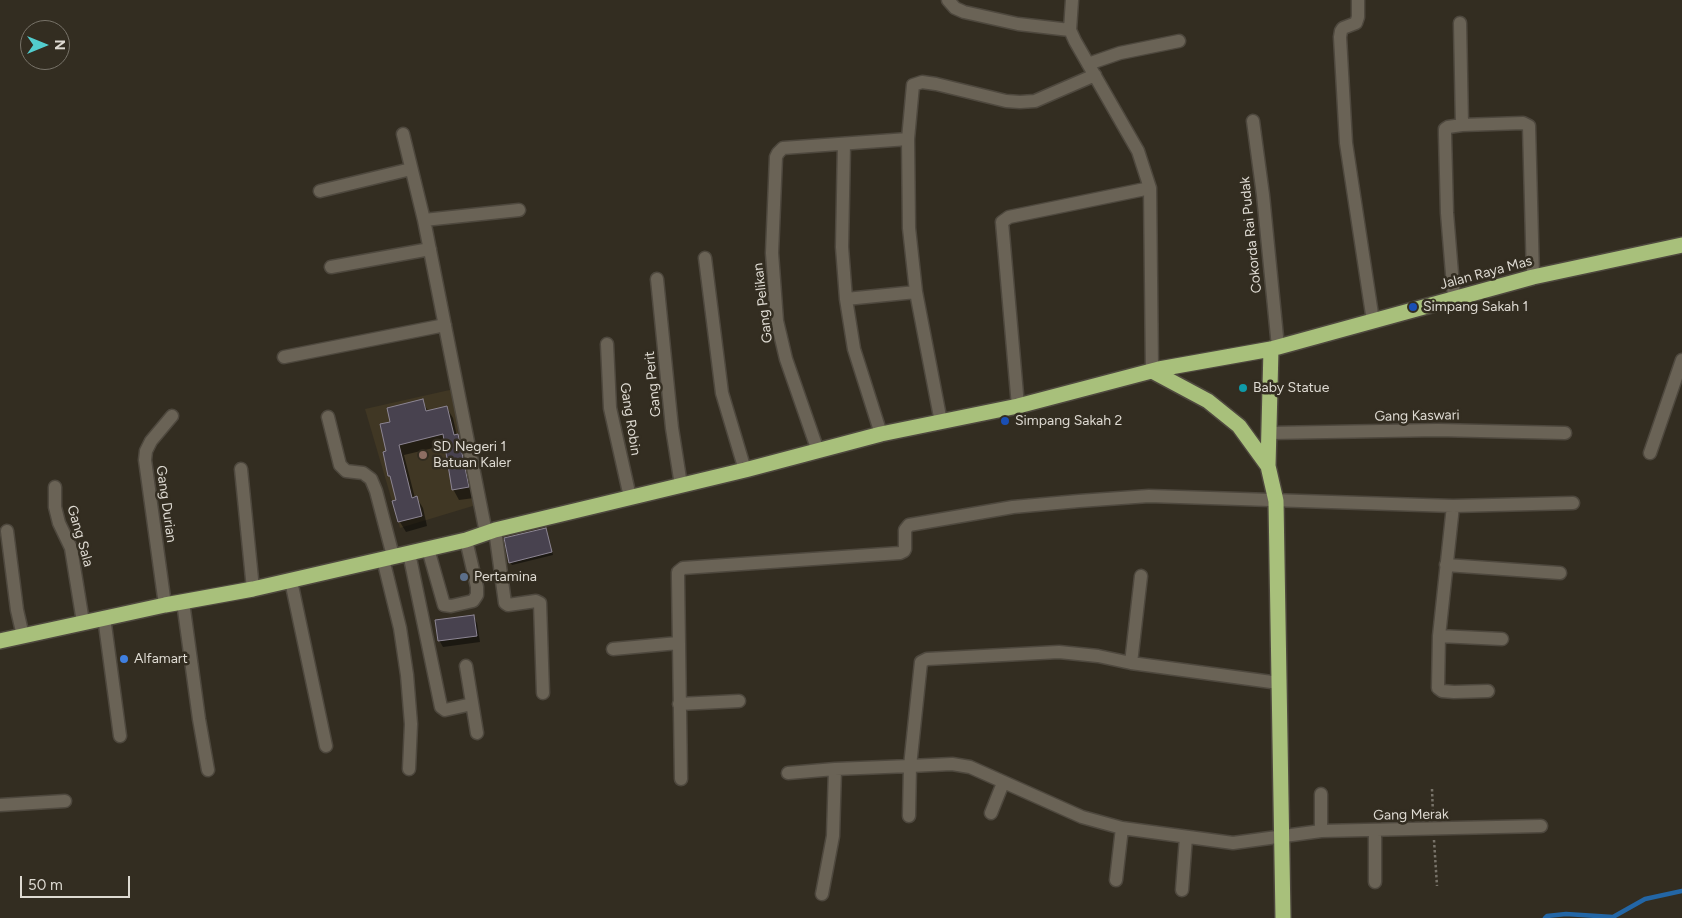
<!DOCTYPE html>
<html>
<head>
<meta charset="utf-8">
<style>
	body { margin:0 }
	#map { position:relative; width:1682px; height:918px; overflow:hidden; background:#332d21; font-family:Figtree,sans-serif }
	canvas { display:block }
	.north { position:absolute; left:20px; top:20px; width:50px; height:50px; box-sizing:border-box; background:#332d21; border:1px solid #777268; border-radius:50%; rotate:90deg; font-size:14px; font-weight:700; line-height:20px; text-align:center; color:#dedad2 }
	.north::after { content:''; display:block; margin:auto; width:18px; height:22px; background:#52cdce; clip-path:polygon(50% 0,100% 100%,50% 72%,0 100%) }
	.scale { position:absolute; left:20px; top:876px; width:110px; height:22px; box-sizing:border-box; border:2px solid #dedad2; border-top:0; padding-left:6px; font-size:15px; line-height:18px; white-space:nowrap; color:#dedad2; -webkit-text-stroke:4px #332d21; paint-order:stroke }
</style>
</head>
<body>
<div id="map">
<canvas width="1682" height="918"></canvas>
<div class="north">N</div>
<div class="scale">50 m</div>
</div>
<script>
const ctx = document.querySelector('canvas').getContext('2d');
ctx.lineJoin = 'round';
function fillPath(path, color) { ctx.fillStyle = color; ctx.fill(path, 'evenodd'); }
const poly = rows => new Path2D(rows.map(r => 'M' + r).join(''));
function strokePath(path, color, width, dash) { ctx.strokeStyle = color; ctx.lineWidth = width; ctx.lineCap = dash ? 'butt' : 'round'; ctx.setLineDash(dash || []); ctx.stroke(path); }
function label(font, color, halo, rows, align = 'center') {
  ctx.font = font + ' Figtree,sans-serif'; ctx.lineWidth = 5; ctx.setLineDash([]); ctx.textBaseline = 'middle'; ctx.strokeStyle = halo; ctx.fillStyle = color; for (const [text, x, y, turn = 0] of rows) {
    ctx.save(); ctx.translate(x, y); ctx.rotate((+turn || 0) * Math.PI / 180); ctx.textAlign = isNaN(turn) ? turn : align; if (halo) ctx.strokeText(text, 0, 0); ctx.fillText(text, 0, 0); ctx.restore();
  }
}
fillPath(poly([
	[454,389,476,505,400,528,365,409]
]), '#403724');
fillPath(poly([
	[422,401,429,412,447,408,453,418,457,436,464,446,474,498,459,500,453,489,446,445,404,455,415,498,417,498,423,508,427,526,406,532,400,522,398,500,393,481,389,475,392,423],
	[547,532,553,555,512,565,510,562],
	[473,616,477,623,480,642,443,647,439,640]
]), '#0007');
strokePath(poly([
	[1545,918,1547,916,1566,914,1613,917,1645,899,1682,891]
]), '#2366a6', 4.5);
const building = poly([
	[423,399,426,411,447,406,454,435,458,434,469,487,452,490,443,434,399,445,412,498,417,496,422,516,398,522,392,501,396,500,390,476,388,476,383,452,386,451,380,424,390,422,387,408,423,399],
	[546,528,552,552,509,563,504,538,546,528],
	[474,615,477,636,438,641,435,620,474,615]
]);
fillPath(building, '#48424f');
strokePath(building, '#8d8694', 1);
const minor = poly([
	[948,0,955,8,964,12,1018,24,1070,30],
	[1072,0,1070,30,1075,41,1138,151,1150,188,1152,371],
	[1358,0,1358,17,1356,23,1343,28,1341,31,1340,37,1346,143,1373,321],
	[1460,23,1462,125],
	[1088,64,1120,53,1179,41],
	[1253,121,1263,195,1278,347],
	[403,134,424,220,486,533],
	[844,144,842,247,846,299,854,349,881,434],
	[320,191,411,169],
	[424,220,519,210],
	[705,258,722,393,745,470],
	[331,267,430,249],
	[657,279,672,428,681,485],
	[1454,298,1447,213,1445,135,1445,129,1448,127,1462,125,1523,123,1529,126,1533,277],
	[846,299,916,292],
	[607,344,610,408,630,497],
	[284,357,445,325],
	[1018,406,1002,222,1009,217,1150,188],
	[328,417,340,465,346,471,363,473,371,479,376,491,393,556],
	[941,422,916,292,909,228,908,139,913,85,922,82,936,84,1006,101,1020,102,1035,101,1095,75],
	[1270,433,1438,430,1565,433],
	[818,451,786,359,777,321,772,253,776,157,778,153,783,148,908,139],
	[1650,453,1682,360],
	[241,469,253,589],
	[55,487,55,507,59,523,71,548,83,622],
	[1453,506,1439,636,1438,688,1442,691,1454,692,1488,691],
	[495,530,505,603,508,605,536,601,540,603,543,693],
	[7,531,17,610,23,636],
	[428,549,444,605,451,606,473,601,477,595,477,587,466,540],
	[409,553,441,707,445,710,472,704],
	[383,559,400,628,407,675,411,724,409,769],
	[1446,565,1560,573],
	[291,581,326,746],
	[183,602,199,719,208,770],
	[165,605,145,460,146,451,151,441,172,416],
	[104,617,120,736],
	[1439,636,1502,639],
	[613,649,678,643],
	[1131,663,1141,576],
	[466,666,477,733],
	[1279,683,1131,663,1098,656,1059,652,927,659,921,662,910,766,952,764,970,767,1082,817,1122,828,1233,843,1321,831,1541,826],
	[679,704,739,701],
	[788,773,835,769,910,766,909,816],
	[681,779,678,578,678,572,683,568,900,553,904,551,905,549,905,530,909,525,1013,507,1079,501,1149,496,1453,506,1573,503],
	[0,805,65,801],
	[991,813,1003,783],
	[1321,831,1321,794],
	[1375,831,1375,882],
	[1116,880,1122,828],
	[1182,890,1186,837],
	[822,894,833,836,835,769]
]);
const highway = poly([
	[1271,349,1268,466,1276,501,1283,918],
	[1152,371,1208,401,1239,426,1268,466],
	[0,641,165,605,253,589,466,540,495,530,745,470,881,434,1018,406,1159,369,1271,349,1533,277,1682,245]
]);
strokePath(minor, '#4e483e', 15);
strokePath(highway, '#4e483e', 18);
strokePath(poly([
	[1432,789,1433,815],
	[1434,840,1437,886]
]), '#787369', 2.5, [2.5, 2.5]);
strokePath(minor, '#6a6356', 12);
strokePath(highway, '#a8c07b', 15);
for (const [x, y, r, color] of [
	[1413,307,5,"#1a4fb4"],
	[1243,388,5,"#0f9aa8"],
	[1005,421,5,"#1a4fb4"],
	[423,455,5,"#8d6e63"],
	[464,577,5,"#5c6f8a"],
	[124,659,5,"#3f7fe0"]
]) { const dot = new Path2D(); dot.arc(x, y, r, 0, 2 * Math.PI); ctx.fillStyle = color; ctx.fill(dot); strokePath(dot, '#332d21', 2); }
label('14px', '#dedad2', '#332d21', [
	["Cokorda Rai Pudak",1251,235,-96],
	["Jalan Raya Mas",1486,273,-15],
	["Gang Pelikan",763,303,-97],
	["Gang Perit",653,384,-96],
	["Gang Kaswari",1417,416,-1],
	["Gang Robin",630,419,81],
	["Gang Durian",166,504,82],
	["Gang Sala",80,536,74],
	["Gang Merak",1411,815,-1]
]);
label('14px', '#dedad2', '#332d21', [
	["Simpang Sakah 1",1423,307],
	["Baby Statue",1253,388],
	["Simpang Sakah 2",1015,421],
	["SD Negeri 1",433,447],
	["Batuan Kaler",433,463],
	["Pertamina",474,577],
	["Alfamart",134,659]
], 'left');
</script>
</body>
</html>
